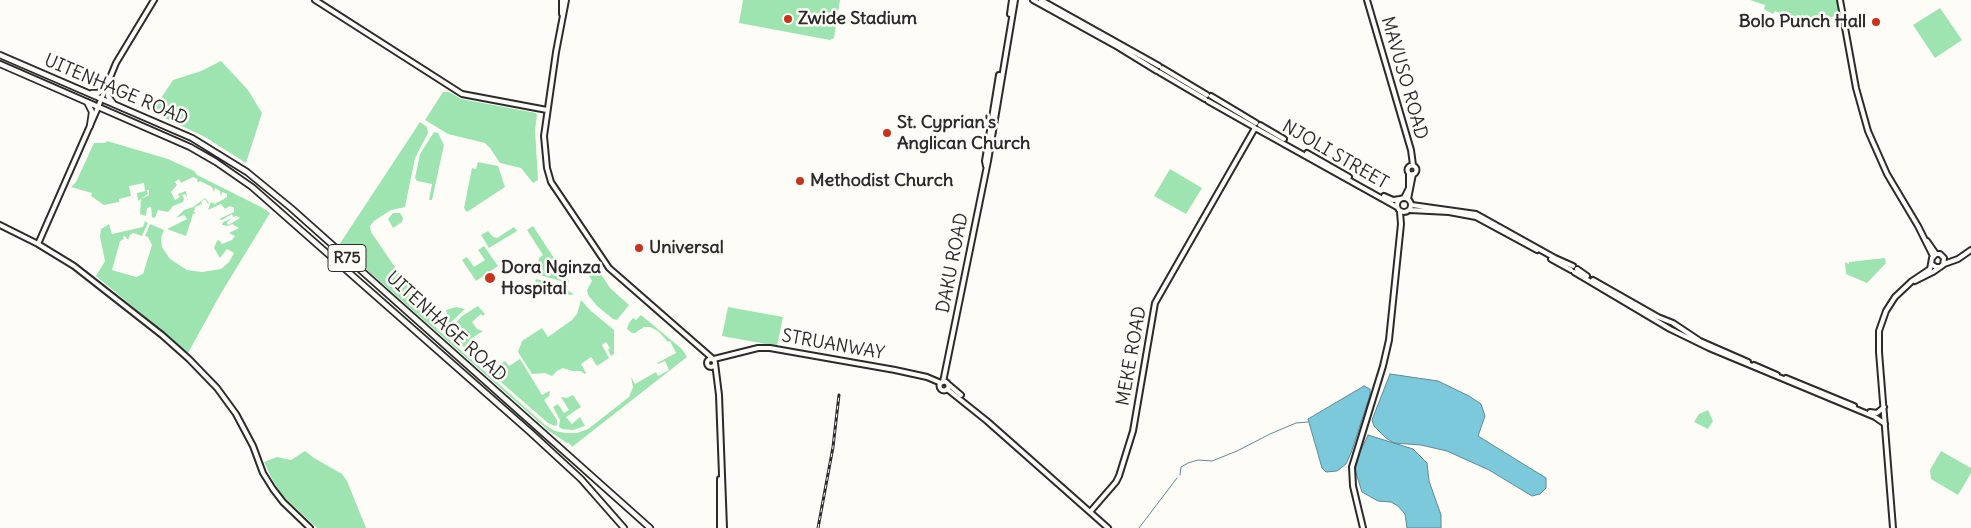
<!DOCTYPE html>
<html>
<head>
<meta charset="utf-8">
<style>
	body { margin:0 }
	canvas { display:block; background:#fdfcf7 }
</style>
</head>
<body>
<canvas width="1971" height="528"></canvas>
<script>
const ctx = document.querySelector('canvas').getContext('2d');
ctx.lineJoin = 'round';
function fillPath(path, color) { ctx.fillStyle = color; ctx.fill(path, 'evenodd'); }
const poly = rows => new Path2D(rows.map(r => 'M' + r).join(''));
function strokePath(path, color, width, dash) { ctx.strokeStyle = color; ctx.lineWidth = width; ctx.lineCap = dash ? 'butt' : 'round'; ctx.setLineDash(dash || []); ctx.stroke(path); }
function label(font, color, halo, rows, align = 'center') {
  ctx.font = font + ' Delius,sans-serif'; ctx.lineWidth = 5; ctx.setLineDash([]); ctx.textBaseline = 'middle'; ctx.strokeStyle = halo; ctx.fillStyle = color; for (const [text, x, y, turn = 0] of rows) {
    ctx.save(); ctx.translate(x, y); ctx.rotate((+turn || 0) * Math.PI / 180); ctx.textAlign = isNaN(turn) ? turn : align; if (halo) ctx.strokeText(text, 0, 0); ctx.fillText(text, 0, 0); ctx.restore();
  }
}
fillPath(poly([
	[743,0,840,0,834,38,830,40,739,23],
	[1750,0,1837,0,1840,13,1837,16,1792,23,1791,18,1775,11,1773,14,1764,9,1765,5],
	[1940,8,1962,40,1935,58,1913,25],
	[221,61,248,90,262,113,246,163,205,137,152,112,173,80,201,71],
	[443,92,449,92,461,99,536,113,537,115,535,130,538,180,533,183,521,168,500,163,490,148,485,143,448,134,425,120],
	[420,122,427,127,428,133,415,158,405,207,391,210,374,221,370,226,371,232,437,329,545,425,555,431,566,433,577,433,588,429,629,397,633,387,631,377,635,384,656,372,658,376,669,370,665,361,658,364,657,363,676,353,670,341,668,342,658,331,650,327,644,327,635,333,632,333,627,329,629,323,633,318,636,320,641,315,682,349,687,357,572,447,569,443,567,443,549,431,339,245],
	[434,132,438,133,444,145,432,200,429,200,432,184,417,181,415,178,420,154],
	[107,141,168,159,194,171,197,175,263,208,270,213,220,295,188,353,96,276,105,261,100,237,101,229,109,224,112,234,143,227,145,221,148,223,142,236,133,233,130,235,128,240,125,236,123,237,124,239,120,241,112,270,136,277,143,274,152,245,148,237,145,236,150,224,164,230,161,238,162,247,170,259,187,270,202,272,221,269,229,262,234,253,227,249,220,258,214,248,217,241,219,240,222,244,232,240,235,236,229,233,239,228,232,224,228,226,222,225,223,222,232,218,227,222,228,225,240,218,237,216,233,217,232,214,222,220,219,219,234,212,234,208,230,206,225,209,221,204,208,210,210,204,212,202,214,204,224,199,227,197,227,194,222,192,221,197,220,191,215,188,214,192,212,187,200,181,198,183,197,179,193,177,181,183,179,179,175,182,177,185,171,192,175,200,180,197,178,194,186,191,187,198,185,194,182,195,184,199,183,202,173,206,168,212,158,210,155,218,152,217,151,207,147,208,146,216,140,214,141,199,149,195,149,190,147,190,148,194,138,201,137,193,145,191,144,183,129,186,131,196,119,199,119,202,104,205,91,196,92,193,71,187,76,182,94,143,105,143],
	[478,162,498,166,505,187,467,212,464,208,472,168,476,169],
	[1170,169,1202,188,1186,214,1154,196],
	[205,198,209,203,208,204,205,199,201,202,202,204,195,207,194,212,196,213,193,214,186,236,167,229,187,219,184,215,176,218,184,210,193,207],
	[393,213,400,213,403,218,402,222,393,228,388,219],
	[533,226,569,281,568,283,536,274,539,258,543,255,527,230],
	[514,227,517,231,489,248,481,235,488,231,493,237,497,238],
	[484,246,498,266,476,281,462,260,467,257,474,267,485,260,478,250],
	[1885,258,1886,263,1867,283,1846,274,1845,262,1849,264,1849,262],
	[597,268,610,288,629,305,617,320,613,319,597,306,588,295,587,290,592,281,588,274],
	[536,279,556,284,574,294,570,295,555,290,545,293,534,286],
	[581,300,591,311,614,330,614,354,611,356,608,350,610,348,606,342,602,345,609,358,597,366,591,357,581,364,586,373,585,374,580,371,572,371,563,368,557,371,552,376,545,373,532,374,518,352,522,341,542,328,548,337,572,320,577,314],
	[478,306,485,314,483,316,481,314,472,322,477,329,483,331,472,338,481,352,480,356,476,357,448,334,447,332,462,316],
	[456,307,465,309,444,329,440,328,439,323,448,317,446,310],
	[728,307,783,317,777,346,722,336],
	[520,359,542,395,549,391,550,392,549,396,544,400,557,420,557,425,555,426,548,423,502,383,498,372,501,369,499,365,505,361,509,366],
	[573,395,581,407,566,417,572,424,580,417,585,426,573,430,562,429,559,427,560,420,553,407,558,404,564,413,569,410,561,397,567,398],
	[1708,410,1713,421,1708,429,1694,422,1699,414],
	[305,451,314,458,342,474,347,481,366,528,317,528,282,495,272,479,264,462,277,457,291,460],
	[1941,451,1971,468,1971,473,1958,495,1931,479,1930,470]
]), '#9ee4b1');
const water = poly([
	[1390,374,1438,381,1469,396,1481,404,1485,416,1478,436,1546,478,1546,488,1540,494,1532,496,1489,470,1447,451,1421,445,1394,443,1386,438,1374,426,1372,420,1390,374],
	[1364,386,1370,389,1370,395,1351,453,1346,464,1341,468,1337,471,1326,472,1322,468,1308,419,1364,386],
	[1368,435,1413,449,1427,463,1429,481,1441,515,1441,528,1407,528,1405,514,1398,506,1391,502,1378,501,1362,492,1355,470,1360,452,1368,435]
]);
fillPath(water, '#7dc9dc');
strokePath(water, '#5c8a95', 1);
strokePath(poly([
	[1180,475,1181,467,1188,463,1198,460,1212,461,1237,451,1270,434,1296,423,1308,422],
	[1139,528,1177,478]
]), '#5c8a95', 1);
const secondary = poly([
	[315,0,462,94,547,110],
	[566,0,556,52,544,136,547,168,551,182,609,268,712,358],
	[1033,0,1118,47,1157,71],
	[1041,0,1159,66],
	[1367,0,1411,150,1413,165],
	[1840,0,1856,88,1868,131,1887,174,1918,226,1933,256],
	[562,14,562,0],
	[1010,14,1012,0],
	[1162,68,1207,95],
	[1159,72,1205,99],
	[1211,96,1256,123],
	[1208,101,1254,127],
	[1260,125,1284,139],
	[1257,129,1397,207],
	[1307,153,1349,177],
	'1407.5 170a4.5 4.5 0 1 1 9 0a4.5 4.5 0 1 1-9 0Z',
	[986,166,985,161,999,75],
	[1384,196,1393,200,1400,199],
	'1397 205a7 7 0 1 1 14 0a7 7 0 1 1-14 0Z',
	[1404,198,1409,188,1409,174],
	[1408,199,1413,174],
	[1412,205,1476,214,1555,258,1573,266],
	[1410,210,1449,212,1476,217,1537,250],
	[0,225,38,244,74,266,162,335,189,359,217,388,236,414,253,446,263,473,273,489,283,502,310,528],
	[1927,241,1936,254],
	[38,244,96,112,116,63,154,0],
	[1551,259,1571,270],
	[1944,264,1958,259,1971,250],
	[1577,269,1587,276],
	[1574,272,1670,329,1709,348,1875,417,1885,424],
	[1593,280,1658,317,1673,323,1700,341,1748,362],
	[1915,281,1933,272,1943,265,1944,258,1940,254,1936,254,1932,258,1931,264,1936,267,1940,267],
	'707 363a4 4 0 1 1 8 0a4 4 0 1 1-8 0Z',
	[714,359,758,348,770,348,895,370,927,377,941,383],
	[715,363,719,395,724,528],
	[1754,365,1777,375],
	[1786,378,1854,406],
	'939.5 386a4.5 4.5 0 1 1 9 0a4.5 4.5 0 1 1-9 0Z',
	[943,382,988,161,1015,0],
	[948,384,961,395],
	[947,389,987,421,1108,528],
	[1870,412,1877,413,1884,407],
	[720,479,720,528],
	[1090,512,1116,482,1119,476,1133,431,1155,303,1255,128],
	[1363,528,1353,486,1352,467,1383,366,1389,340,1401,224,1400,212],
	[1893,528,1879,352,1879,331,1886,311,1895,297,1912,281,1930,269,1931,264]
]);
const primary = poly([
	[0,55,192,138,247,172,291,208,650,528],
	[0,64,190,147,216,162,252,187,530,432,581,479,624,528],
	[108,81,108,96,113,103],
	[92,93,98,93,106,87],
	[87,102,92,112,90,126]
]);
strokePath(secondary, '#2b2b2b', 8);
strokePath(primary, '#2b2b2b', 8);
strokePath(secondary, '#fdfcf7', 4);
strokePath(primary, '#fdfcf7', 4.5);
const rail = poly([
	[818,528,833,447,839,395]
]);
strokePath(rail, '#2b2b2b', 3);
strokePath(rail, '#fdfcf7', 1, [4]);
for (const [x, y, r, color] of [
	[788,19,5,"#c8321e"],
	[1876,22,5,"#c8321e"],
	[887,133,5,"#c8321e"],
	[800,181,5,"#c8321e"],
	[639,248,5,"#c8321e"],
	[490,278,6,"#c8321e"]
]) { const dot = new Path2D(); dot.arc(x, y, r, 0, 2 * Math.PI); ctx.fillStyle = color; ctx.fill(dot); strokePath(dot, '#fdfcf7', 2); }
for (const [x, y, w] of [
	[347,258,38]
]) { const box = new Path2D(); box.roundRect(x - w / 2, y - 13.5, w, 27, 4); ctx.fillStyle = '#fdfcf7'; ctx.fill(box); strokePath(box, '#2b2b2b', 1); }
label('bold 16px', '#2b2b2b', null, [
	["R75",347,258]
]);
label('bold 18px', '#2b2b2b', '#fdfcf7', [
	["Zwide Stadium",798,19],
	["Bolo Punch Hall",1866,22,"right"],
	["St. Cyprian's",897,123],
	["Anglican Church",897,144],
	["Methodist Church",810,181],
	["Universal",649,248],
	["Dora Nginza",501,268],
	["Hospital",501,289]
], 'left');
label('18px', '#2b2b2b', '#fdfcf7', [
	["MAVUSO ROAD",1404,78,74],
	["UITENHAGE ROAD",116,90,23],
	["NJOLI STREET",1335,155,30],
	["DAKU ROAD",953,263,-79],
	["UITENHAGE ROAD",446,327,42],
	["STRUANWAY",833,345,10],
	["MEKE ROAD",1132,356,-80]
]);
</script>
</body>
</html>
